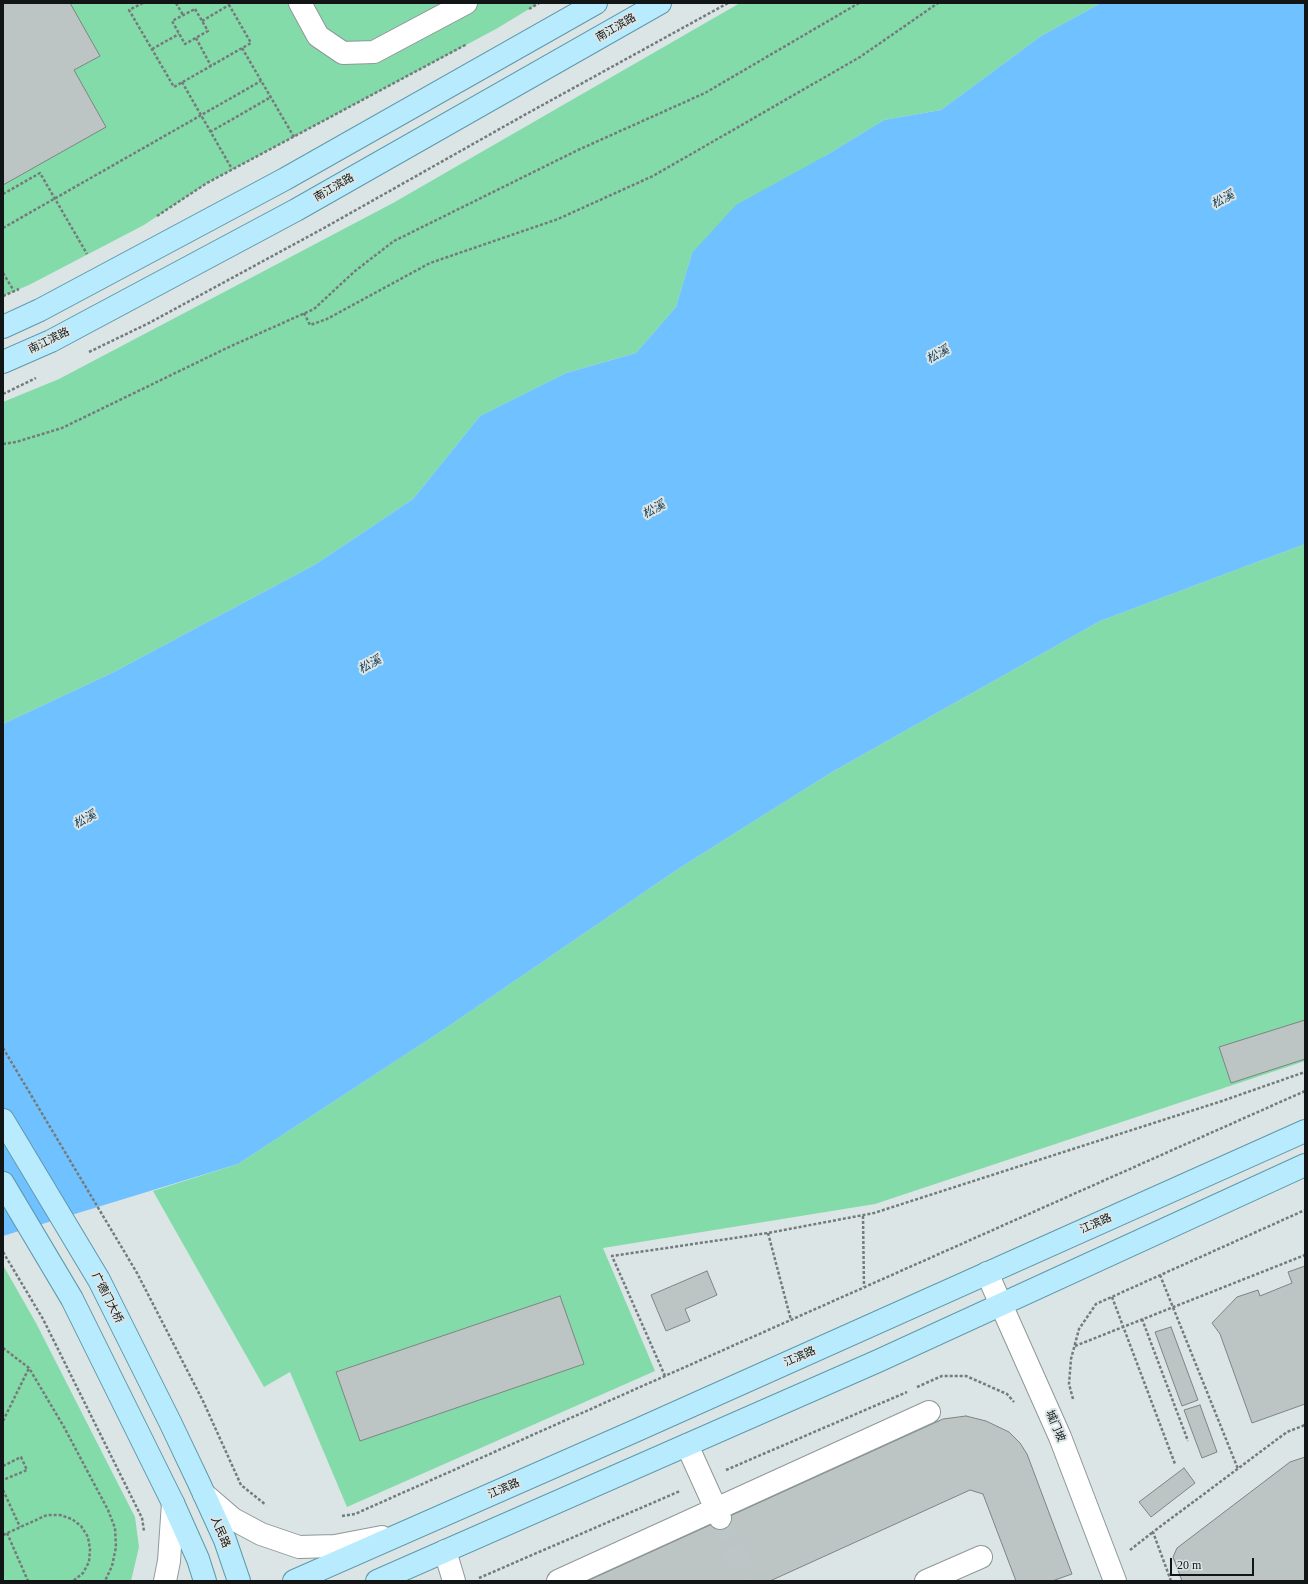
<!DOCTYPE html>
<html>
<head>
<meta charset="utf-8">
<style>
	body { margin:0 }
	#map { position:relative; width:1308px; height:1584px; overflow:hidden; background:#dbe5e5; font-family:"Times New Roman",serif }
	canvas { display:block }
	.frame { position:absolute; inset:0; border:4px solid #121515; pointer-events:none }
	.scale { position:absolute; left:1170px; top:1558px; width:84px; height:18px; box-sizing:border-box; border:2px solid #121515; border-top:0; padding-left:5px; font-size:12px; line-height:14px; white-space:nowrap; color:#121515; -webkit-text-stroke:3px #dbe5e5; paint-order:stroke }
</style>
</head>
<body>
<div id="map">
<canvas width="1308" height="1584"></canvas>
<div class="frame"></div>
<div class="scale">20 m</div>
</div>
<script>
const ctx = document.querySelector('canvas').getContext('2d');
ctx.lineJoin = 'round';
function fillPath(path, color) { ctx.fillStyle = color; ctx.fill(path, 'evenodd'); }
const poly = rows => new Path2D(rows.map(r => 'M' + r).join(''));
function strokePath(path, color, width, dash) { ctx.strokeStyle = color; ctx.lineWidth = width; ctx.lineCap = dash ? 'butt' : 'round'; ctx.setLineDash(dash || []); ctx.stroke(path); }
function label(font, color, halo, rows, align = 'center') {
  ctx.font = font + ' "Times New Roman","Noto Sans SC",serif'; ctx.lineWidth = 4; ctx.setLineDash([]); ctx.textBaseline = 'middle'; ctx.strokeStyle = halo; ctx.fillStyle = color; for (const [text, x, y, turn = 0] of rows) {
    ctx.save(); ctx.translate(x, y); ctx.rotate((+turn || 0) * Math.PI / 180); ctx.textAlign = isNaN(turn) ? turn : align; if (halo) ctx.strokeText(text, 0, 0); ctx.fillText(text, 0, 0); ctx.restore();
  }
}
fillPath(poly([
	[3,3,539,3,496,29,207,183,144,225,29,285,3,296],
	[740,3,1101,3,1041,36,941,110,884,120,825,156,692,253,676,307,636,353,566,373,480,416,413,499,316,564,114,672,3,724,3,402,59,379,393,203],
	[1305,544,1305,1061,875,1204,603,1248,655,1371,347,1507,290,1372,264,1387,153,1191,238,1164,443,1030,678,869,832,772,1100,621],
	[3,1265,36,1323,135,1517,139,1547,131,1581,3,1581]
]), '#84dbaa');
fillPath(poly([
	[1101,3,1305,3,1305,544,1100,621,832,772,678,869,443,1030,238,1164,3,1236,3,724,114,672,316,564,413,499,480,416,566,373,636,353,676,307,692,253,736,205,825,156,884,120,941,110,1041,36]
]), '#70c1ff');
const building = poly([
	[3,3,70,3,100,56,74,70,106,127,3,185,3,3],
	[1305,1020,1305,1059,1231,1083,1219,1047,1305,1020],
	[1305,1266,1305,1404,1252,1423,1220,1334,1212,1323,1237,1297,1258,1290,1260,1296,1292,1283,1288,1272,1305,1266],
	[707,1271,717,1295,685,1309,690,1321,666,1331,651,1295,707,1271],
	[560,1296,584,1364,360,1441,336,1372,560,1296],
	[1171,1327,1198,1400,1182,1406,1155,1332,1171,1327],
	[1200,1405,1217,1452,1202,1458,1184,1410,1200,1405],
	[966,1416,986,1421,1009,1432,1020,1443,1027,1454,1072,1574,1052,1581,1016,1581,983,1494,970,1490,770,1581,587,1581,943,1419,966,1416],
	[1305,1457,1305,1581,1182,1581,1173,1557,1177,1548,1290,1462,1305,1457],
	[1184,1468,1195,1483,1151,1517,1139,1502,1184,1468]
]);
fillPath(building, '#bcc5c3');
strokePath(building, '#7d8583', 1);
strokePath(poly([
	[720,1518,748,1581]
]), '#bdc6c6', 22, [22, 11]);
const minor = poly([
	[300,3,318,36,343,53,374,52,466,3],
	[987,1273,1060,1437,1115,1581],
	[687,1445,720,1518],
	[204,1494,233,1519,261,1534,299,1547,335,1546,382,1537],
	[445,1551,454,1581],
	[165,1581,169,1561,173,1503],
	[558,1581,929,1412],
	[926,1581,981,1557]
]);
const major = poly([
	[3,327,40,310,285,179,596,3],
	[3,362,51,341,296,210,660,3],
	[3,1120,99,1280,170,1422,199,1483,225,1540,239,1581],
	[3,1183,72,1299,173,1503,198,1559,205,1581],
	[294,1581,635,1431,1305,1131],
	[377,1581,878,1361,1305,1165]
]);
strokePath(minor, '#8f9899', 24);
strokePath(major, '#5f98aa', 24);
strokePath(poly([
	[143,3,129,10,174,87,251,43,228,3],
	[176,3,183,15],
	[195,9,208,31,185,44,172,21,195,9],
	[529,9,539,3],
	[202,21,229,5],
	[196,38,211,66],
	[242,48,294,137],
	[152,49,179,34],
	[182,82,232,169],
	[210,132,271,97],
	[3,194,40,173,87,254],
	[157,216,207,183,467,44],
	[3,228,261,81],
	[3,273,14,291],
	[3,296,19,289],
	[304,313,310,325,327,319,430,263,558,219,653,176,860,57,938,3],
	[89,352,149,323,324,228,528,113,728,3],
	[3,394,36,378],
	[3,444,16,442,62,428,229,347,314,309,355,271,394,241,578,150,705,93,859,3],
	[3,1048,137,1273,203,1401,241,1485,266,1505],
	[863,1216,864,1287],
	[768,1233,791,1320],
	[3,1252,43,1319,142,1518,144,1531],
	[1160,1275,1238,1469],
	[1112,1297,1175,1464],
	[1142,1319,1188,1441],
	[1075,1346,1305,1255],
	[3,1348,29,1368,64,1427,108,1510,115,1528,116,1547,112,1566,105,1581],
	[665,1376,612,1256,768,1233,874,1213,1222,1101,1305,1072],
	[917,1387,942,1376,966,1376,1007,1394,1014,1402],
	[1073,1399,1069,1384,1071,1359,1079,1329,1096,1304,1305,1210],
	[3,1421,29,1368],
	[3,1466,21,1457,27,1470,3,1480],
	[726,1470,907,1392],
	[3,1490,20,1527],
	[342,1516,355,1514,1305,1091],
	[7,1533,28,1581],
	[3,1535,47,1515,60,1515,72,1519,81,1526,88,1537,90,1549,89,1562,83,1573,73,1581],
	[1130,1550,1153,1532],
	[479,1578,680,1491],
	[1171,1581,1153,1532,1287,1432,1305,1425]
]), '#747b7b', 2.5, [3, 2]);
strokePath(minor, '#fff', 22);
strokePath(major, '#b8ebfd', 22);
label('11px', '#121515', '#dbe5e5', [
	["南江滨路",616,28,-30],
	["南江滨路",334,188,-30],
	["南江滨路",49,341,-26],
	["江滨路",1096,1224,-24],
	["广德门大桥",107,1298,63],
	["江滨路",800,1357,-24],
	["城门坡",1055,1426,67],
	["江滨路",504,1489,-24],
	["人民路",220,1532,67]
]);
label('italic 12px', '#193c55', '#dbe5e5', [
	["松溪",1223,200,-29],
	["松溪",938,355,-29],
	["松溪",654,510,-29],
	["松溪",370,665,-29],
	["松溪",85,820,-29]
]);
</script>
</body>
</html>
